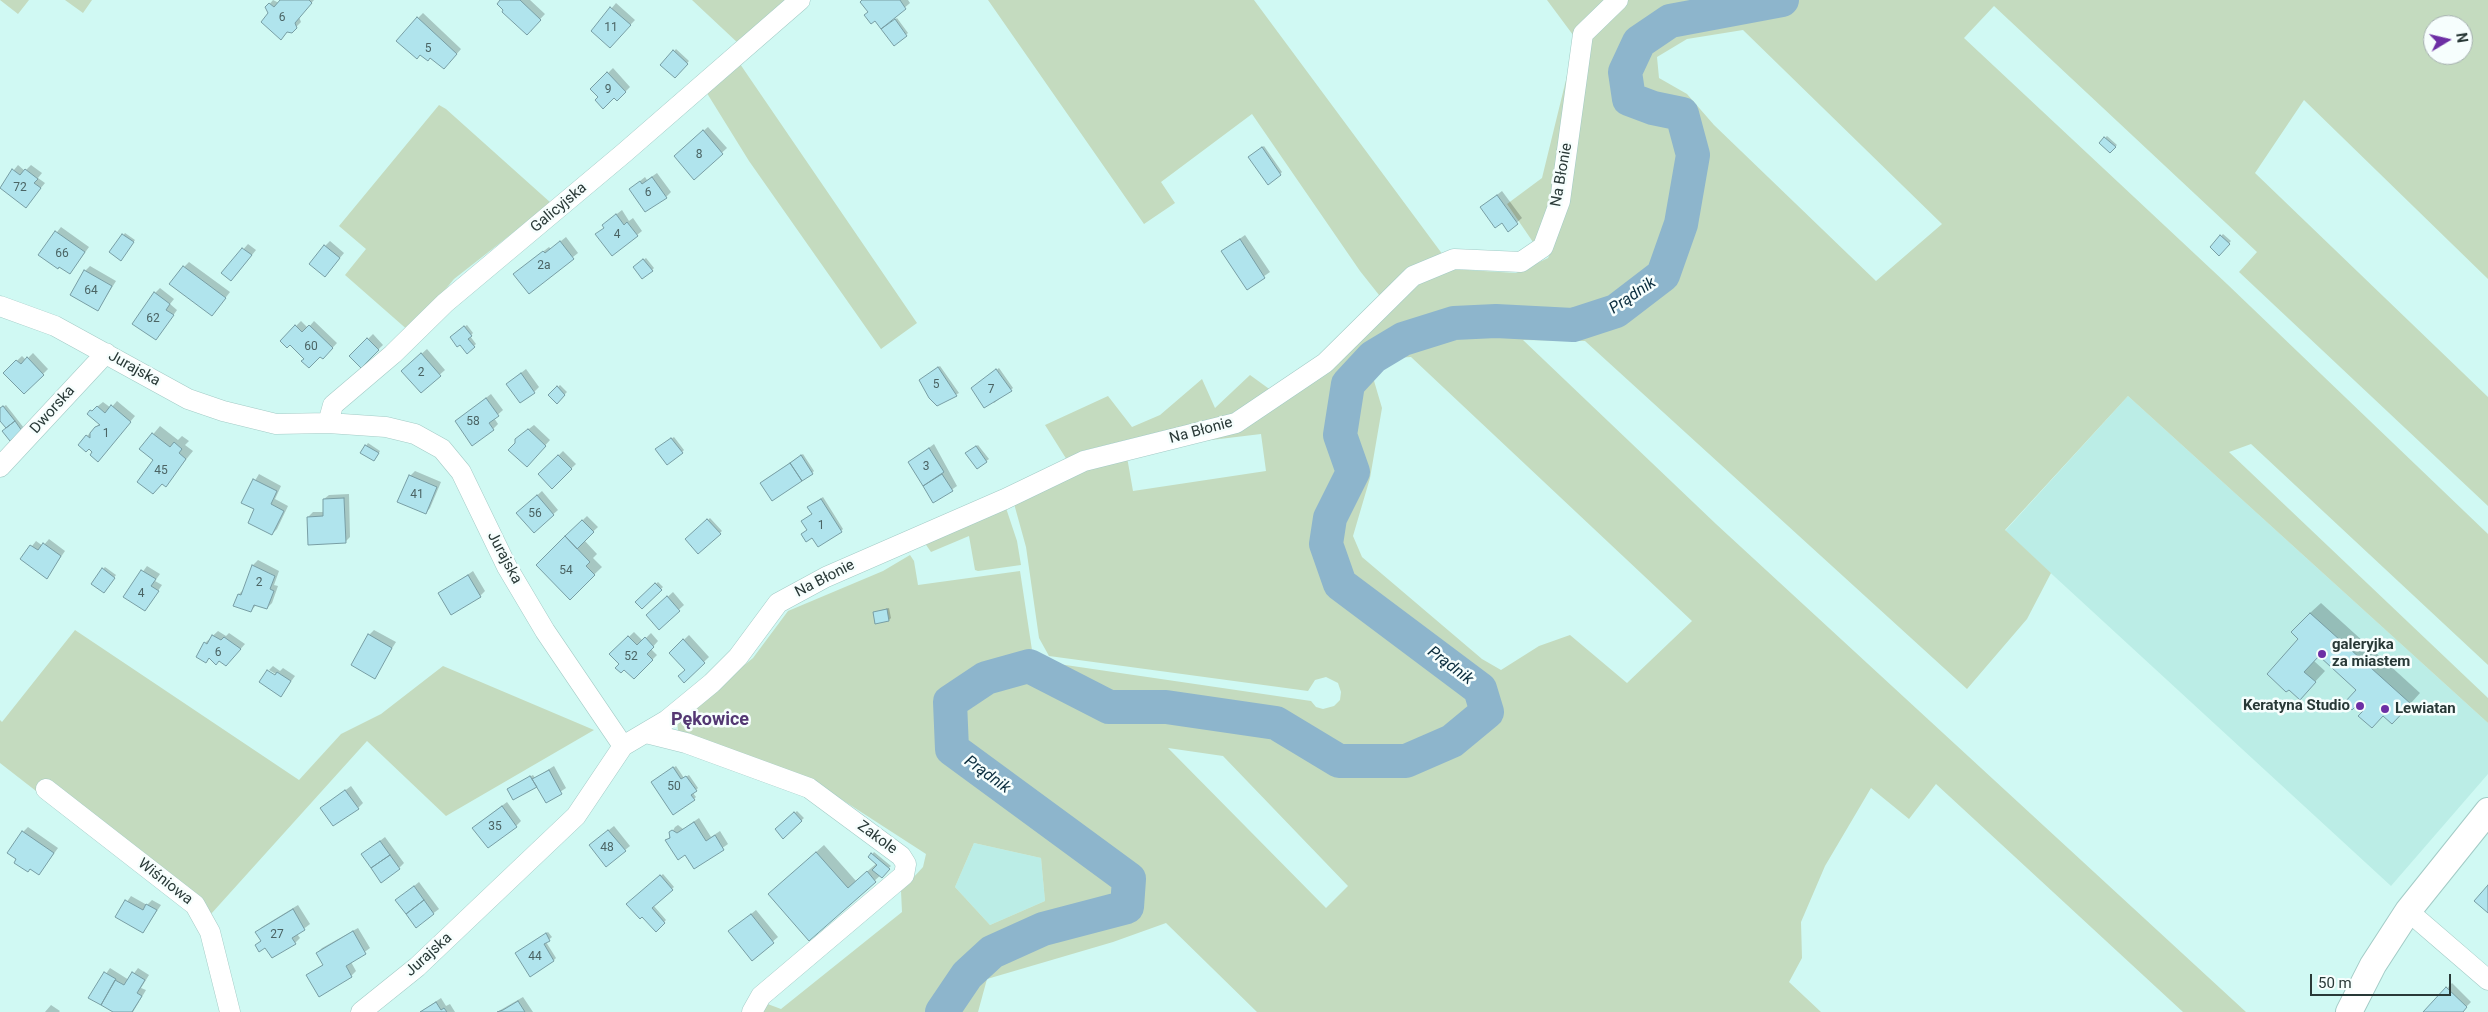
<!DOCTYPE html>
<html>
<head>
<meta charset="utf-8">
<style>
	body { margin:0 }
	#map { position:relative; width:2488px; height:1012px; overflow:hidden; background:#d0f9f3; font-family:Roboto,sans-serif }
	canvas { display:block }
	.north { position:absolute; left:2423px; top:15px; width:50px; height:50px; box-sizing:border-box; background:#f6fefd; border:1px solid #a4afae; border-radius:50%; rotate:81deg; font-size:14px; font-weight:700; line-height:20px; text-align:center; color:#293937 }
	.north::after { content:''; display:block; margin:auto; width:18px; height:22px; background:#6d2fa4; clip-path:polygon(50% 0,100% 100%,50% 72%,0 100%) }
	.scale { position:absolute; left:2310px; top:974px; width:141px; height:22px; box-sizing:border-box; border:2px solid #293937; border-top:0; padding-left:6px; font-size:15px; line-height:18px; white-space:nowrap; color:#293937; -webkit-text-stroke:4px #f6fefd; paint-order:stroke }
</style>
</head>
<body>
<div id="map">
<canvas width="2488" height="1012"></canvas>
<div class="north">N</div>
<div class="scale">50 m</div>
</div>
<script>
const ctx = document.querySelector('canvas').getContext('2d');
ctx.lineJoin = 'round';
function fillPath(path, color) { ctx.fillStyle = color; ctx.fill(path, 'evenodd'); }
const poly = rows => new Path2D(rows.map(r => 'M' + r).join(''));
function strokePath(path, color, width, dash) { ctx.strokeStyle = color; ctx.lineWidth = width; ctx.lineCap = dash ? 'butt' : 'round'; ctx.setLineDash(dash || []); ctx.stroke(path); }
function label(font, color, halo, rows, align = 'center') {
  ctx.font = font + ' Roboto,sans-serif'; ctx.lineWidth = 5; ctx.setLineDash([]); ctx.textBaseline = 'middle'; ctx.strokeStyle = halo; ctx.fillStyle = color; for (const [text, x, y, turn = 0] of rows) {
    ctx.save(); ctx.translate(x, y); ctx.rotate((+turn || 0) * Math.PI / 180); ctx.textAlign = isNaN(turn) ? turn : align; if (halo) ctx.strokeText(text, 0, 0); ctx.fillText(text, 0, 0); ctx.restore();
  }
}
fillPath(poly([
	[2128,396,2488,723,2488,774,2391,886,2005,531],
	[974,843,1041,858,1045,901,990,925,955,887]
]), '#bbede6');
fillPath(poly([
	[0,0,29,0,18,14],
	[65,0,92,0,83,13],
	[692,0,791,0,739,44],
	[988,0,1254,0,1443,255,1383,300,1360,271,1252,114,1161,182,1175,203,1144,224],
	[1547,0,1609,0,1589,19,1556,200,1535,245,1507,204,1542,178,1576,39],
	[1628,0,2488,0,2488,279,2304,100,2255,173,2488,397,2488,506,2239,272,2257,252,1994,6,1964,38,2227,284,2488,534,2488,665,2251,444,2229,452,2488,698,2488,723,2128,396,2005,530,2051,573,2027,619,1967,689,1585,341,1523,340,1716,524,2246,1012,2183,1012,1936,784,1909,819,1871,788,1825,866,1801,922,1802,958,1789,982,1821,1012,1257,1012,1166,923,1113,942,987,979,978,1012,762,1012,765,1003,781,1009,902,912,901,891,923,867,926,854,810,779,678,731,677,720,753,658,788,611,883,571,910,555,914,561,918,585,1020,571,1032,650,1045,662,1311,701,1316,707,1323,709,1334,706,1340,700,1341,692,1338,683,1326,677,1315,680,1308,691,1049,656,1039,638,1026,547,1013,500,1089,467,1127,457,1133,491,1266,471,1261,434,1203,441,1361,335,1423,281,1451,269,1516,273,1548,258,1561,227,1568,199,1587,40],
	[2433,25,2463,25,2463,55,2433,55],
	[1743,30,1942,224,1876,281,1714,125,1687,94,1659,78,1657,57,1687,39],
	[1411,357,1692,621,1627,683,1570,635,1539,646,1501,670,1482,659,1362,557,1353,536,1370,478,1382,408,1372,374,1393,358],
	[1168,748,1223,756,1348,886,1326,908],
	[974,843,1041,858,1045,901,990,925,955,887],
	[738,61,917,323,881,349,749,161,705,90],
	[439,105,446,109,551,203,454,279,410,332,345,275,366,249,339,226],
	[1250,375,1272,391,1231,414,1082,451,1067,460,1045,425,1108,396,1132,427,1160,415,1202,379,1215,408],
	[1005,505,1017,541,1021,565,978,571,975,570,969,536,931,552,922,539],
	[75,630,299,780,341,734,381,714,443,666,594,730,446,816,367,741,211,914,43,781,36,791,0,763,0,720,2,722]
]), '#c4dbbf');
fillPath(poly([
	[273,0,279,3,281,0,314,0,299,17,301,22,291,32,270,13,267,7],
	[502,0,530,0,545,14,527,33],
	[864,0,908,0,910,3,887,23,888,25,897,18,908,33,894,44,869,11],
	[616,3,635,20,614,42,593,31],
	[423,13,461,49,449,63,431,56,418,18],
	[676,49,689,61,675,76,662,65],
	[613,68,630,87,617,100,614,97,600,97,592,89],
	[708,127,727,148,694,178,680,151],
	[2107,136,2117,145,2110,152,2100,143],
	[1264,146,1282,172,1280,174,1251,155],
	[18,165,25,171,31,165,42,173,38,178,45,183,26,206,1,186],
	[657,173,671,192,666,197,630,189,645,177,647,180],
	[1502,191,1522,218,1508,230,1502,221,1481,207],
	[622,210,629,221,633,218,642,231,637,235,605,227,609,220],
	[61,227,89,247,70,273,39,255],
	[125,233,135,240,122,257,111,252],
	[2223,234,2231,241,2219,254,2211,247],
	[1245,235,1270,272,1247,288,1223,251],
	[566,237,578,253,529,292,520,269,549,247,551,249],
	[330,241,344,253,330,270,325,246],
	[248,244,256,250,236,275,223,273],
	[646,258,654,268,652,270,637,265],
	[189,262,230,292,216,310,184,267],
	[90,266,116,281,98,310,85,271],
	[160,288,174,299,170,304,177,310,160,334,155,293],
	[301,321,308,328,314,321,337,343,323,358,320,355,306,359,290,344,281,341],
	[467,325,473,333,470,336,476,344,467,352,453,335],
	[373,334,383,345,361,366,351,356],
	[427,349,445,370,421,391,408,366],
	[33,353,48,369,24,393,4,373,22,356,26,360],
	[940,366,959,393,937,404,923,378],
	[999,368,1013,388,994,403,975,386],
	[526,369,539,387,534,392,512,380],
	[560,385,567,392,557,402,550,395],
	[491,394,503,410,494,418,498,424,493,429,456,421],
	[117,401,135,416,103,455,94,452,87,436,100,423,88,414,103,402,111,408],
	[6,405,24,428,22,430,0,419,0,409],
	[534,425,550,440,532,460,521,435],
	[160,426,178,440,182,436,189,441,185,445,193,451,165,485,163,483,155,460,141,449],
	[674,437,684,450,682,452,659,447],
	[368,443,380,451,376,458,362,452],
	[934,444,957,486,934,502,909,463],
	[978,445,989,459,977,468,969,452],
	[563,451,576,464,552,487,540,474],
	[803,454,814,471,812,473,763,481],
	[415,471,441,482,430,508,426,513,410,476],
	[259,474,281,486,275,499,288,506,277,529,272,534,256,509,242,502],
	[542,491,558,510,535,530,523,508],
	[349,494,350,537,345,542,308,517,313,512,324,512,324,499,329,495],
	[823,497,843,529,841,531,808,530,813,514,811,505],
	[587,516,598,527,584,540,597,554,593,558,602,567,570,598,537,565],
	[710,518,722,531,698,553,687,539],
	[49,539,65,551,47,577,22,559,36,541,43,546],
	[258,560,279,571,274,585,278,586,272,603,267,608,257,604,251,611,235,605,239,594,244,589,253,565],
	[147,566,160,574,155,581,162,585,145,610,124,597],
	[105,567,116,575,106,589,103,569],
	[473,571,485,591,480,596,440,594],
	[658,582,663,587,642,607,636,602],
	[673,592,684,605,659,628,648,615],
	[2321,603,2420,693,2403,712,2384,714,2365,710,2358,690,2319,655,2314,661,2325,671,2300,698,2300,639,2310,613],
	[889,608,891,618,889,620,875,612],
	[374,630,396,642,374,677,369,635],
	[218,631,226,636,229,633,245,644,231,660,210,657,205,662,205,643],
	[634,632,643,641,651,633,658,641,651,649,657,655,634,678,611,654],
	[689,635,709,657,684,681,686,670,670,653],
	[273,666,280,671,283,668,295,676,281,695,281,677,269,670],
	[554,766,566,788,546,801,537,785,511,787,533,775,535,778],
	[676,766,684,778,689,775,698,788,693,793,696,797,694,799,655,780],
	[351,786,363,803,358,808,322,808],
	[507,802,521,821,516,826,479,823],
	[797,811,804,818,783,837,777,829],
	[699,818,711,837,720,831,728,844,694,868,685,853,667,841,675,827,678,825,683,829],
	[614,826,630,846,625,850,590,845],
	[28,827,58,848,39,874,18,859,23,832],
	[385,837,404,863,399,868,363,854],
	[824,845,856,881,877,863,870,857,874,852,891,866,809,939,777,887],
	[663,874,674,887,653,905,666,920,656,930,642,915,628,904],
	[419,882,439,909,416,926,397,900],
	[131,896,147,905,152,900,161,905,143,932,117,916],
	[298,905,310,924,297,934,300,938,295,943,266,947,256,945,262,940,257,932,262,927],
	[756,910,778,937,752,959,735,927],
	[358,928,370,948,351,962,356,971,351,976,308,975,324,964,317,953,322,948],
	[548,932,552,937,546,942,556,958,554,960,518,951],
	[110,968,129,980,138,968,149,975,141,988,146,990,133,1012,116,1012,90,997],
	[2452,983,2471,1002,2461,1012,2424,1012],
	[523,997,533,1012,497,1012],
	[441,998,446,1006,450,1004,455,1012,420,1012],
	[51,1005,60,1011,59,1012,45,1012]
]), '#0003');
strokePath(poly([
	[942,1012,967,975,992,952,1043,929,1127,907,1129,879,952,749,950,702,986,678,1029,666,1109,707,1166,707,1276,723,1339,761,1406,761,1452,741,1487,712,1480,689,1340,584,1326,544,1330,518,1353,472,1340,435,1348,384,1373,357,1403,339,1454,323,1496,321,1573,325,1616,311,1663,275,1681,224,1693,155,1682,114,1653,108,1629,99,1625,72,1639,42,1670,21,1782,0]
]), '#8db5cc', 34);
const building = poly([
	[280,0,309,0,312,3,295,23,297,28,292,33,287,32,281,40,261,22,268,13,265,7,269,3,274,7,280,0],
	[500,0,520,0,541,20,527,35,502,12,503,10,497,4,500,0],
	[862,0,900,0,906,9,881,29,875,21,871,24,864,15,868,12,860,2,862,0],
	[610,7,631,25,610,48,591,31,610,7],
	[417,17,457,54,444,69,430,58,428,61,420,55,417,59,396,41,417,17],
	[895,19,907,36,894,46,881,29,895,19],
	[673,50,688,64,675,78,660,65,673,50],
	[607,72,626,92,617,101,614,98,603,109,595,100,598,97,590,89,607,72],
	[703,130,723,154,694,180,674,156,703,130],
	[2104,137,2116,147,2110,153,2099,143,2104,137],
	[1262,147,1281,175,1268,185,1248,157,1262,147],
	[12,169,20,175,25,169,38,179,34,183,41,188,26,208,0,188,12,169],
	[652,177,667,198,645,212,629,189,640,181,642,184,652,177],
	[1497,195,1518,224,1508,232,1502,223,1495,228,1480,207,1497,195],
	[616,214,624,225,627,222,638,236,612,256,595,234,604,228,602,225,616,214],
	[55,231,85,252,70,274,59,267,58,269,38,255,55,231],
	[122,234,134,242,121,261,109,252,122,234],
	[2220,235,2230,244,2219,256,2210,247,2220,235],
	[1240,239,1265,278,1247,290,1221,251,1240,239],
	[560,241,574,259,529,294,513,274,543,251,545,253,560,241],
	[324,245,340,258,325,277,309,264,324,245],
	[242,248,252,255,231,281,221,273,242,248],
	[643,259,653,271,642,279,633,267,643,259],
	[183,266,226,298,212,316,169,284,183,266],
	[84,270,112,286,98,311,70,295,84,270],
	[154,292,170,304,166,310,174,315,156,340,132,324,154,292],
	[295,325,302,332,309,325,333,348,323,359,320,357,309,368,301,361,304,359,290,345,287,348,280,341,295,325],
	[464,326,472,336,468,339,475,347,467,354,460,345,457,347,450,337,464,326],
	[367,338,379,350,361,368,349,356,367,338],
	[421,353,441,376,421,393,401,371,421,353],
	[27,357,44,375,24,394,3,373,16,360,21,364,27,357],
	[938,367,957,396,937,406,929,398,919,380,938,367],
	[996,369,1012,391,984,408,971,388,996,369],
	[521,373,535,393,520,403,506,384,521,373],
	[557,386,565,395,557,404,548,395,557,386],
	[486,398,499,416,489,423,494,430,472,446,455,421,486,398],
	[111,405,131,422,98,462,90,455,92,452,89,449,86,452,78,445,86,435,90,438,90,433,95,427,100,425,87,414,90,410,92,411,97,406,105,413,111,405],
	[3,406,15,421,6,428,0,421,0,408,3,406],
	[15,421,22,431,10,441,2,431,15,421],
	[528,429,546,446,527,467,508,450,515,443,515,439,528,429],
	[152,433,170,447,174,442,182,449,179,453,186,459,166,487,162,484,153,494,137,482,153,460,139,449,152,433],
	[671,438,683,453,667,465,655,449,671,438],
	[365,445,379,453,374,461,360,453,365,445],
	[976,446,987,462,977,469,965,453,976,446],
	[929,448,944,472,923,486,908,462,929,448],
	[558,455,572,469,552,489,538,474,558,455],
	[801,455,813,474,802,481,790,463,801,455],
	[790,463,802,481,772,501,760,483,790,463],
	[942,474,953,491,933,503,923,486,942,474],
	[409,475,437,487,426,514,397,502,409,475],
	[253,479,277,491,271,504,284,511,272,535,248,523,254,509,241,503,253,479],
	[537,495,554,515,534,533,516,513,537,495],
	[344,498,346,543,308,545,307,517,323,516,323,499,344,498],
	[821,499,842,532,818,547,812,538,806,542,801,534,807,530,801,521,812,514,807,507,821,499],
	[707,519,721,534,698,554,685,539,707,519],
	[582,520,594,532,577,549,565,536,582,520],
	[565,536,590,562,586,566,595,575,570,600,536,565,565,536],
	[43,543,61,556,47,579,20,559,30,545,38,550,43,543],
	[252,565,275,576,270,589,274,591,267,609,254,605,251,612,233,606,238,594,241,595,252,565],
	[102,568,115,578,104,593,91,584,102,568],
	[141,570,156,579,151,586,159,591,145,611,123,597,141,570],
	[468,575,481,597,451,615,438,593,468,575],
	[655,583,662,590,642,609,635,602,655,583],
	[667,596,680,611,659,630,646,615,667,596],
	[887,609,889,621,875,624,873,612,887,609],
	[2310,613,2411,704,2392,724,2383,716,2372,728,2358,716,2363,711,2357,705,2352,710,2344,703,2356,690,2319,656,2304,672,2316,682,2300,700,2289,690,2286,692,2267,674,2298,639,2291,632,2310,613],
	[368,634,392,648,375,679,351,665,368,634],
	[212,635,221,640,224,637,241,649,226,666,219,661,216,665,209,658,206,663,196,657,204,642,207,644,212,635],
	[628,636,637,645,645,637,654,647,647,654,653,660,634,679,624,670,621,673,615,668,619,664,609,654,628,636],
	[683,639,705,663,684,683,678,676,685,670,669,653,683,639],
	[267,670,275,675,277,672,291,681,281,697,259,682,267,670],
	[673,767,681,779,686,776,697,791,691,795,695,800,673,815,651,782,673,767],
	[549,770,562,794,546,803,532,779,549,770],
	[530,776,537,787,513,800,507,789,530,776],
	[345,790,359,809,333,826,320,808,345,790],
	[502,806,517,827,488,848,472,828,502,806],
	[794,812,802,821,783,839,775,829,794,812],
	[694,822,706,841,715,835,724,850,694,869,685,855,678,860,665,840,670,838,669,832,672,830,677,833,694,822],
	[608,830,626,851,606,867,589,845,608,830],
	[22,831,54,853,39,875,30,869,28,872,14,863,16,859,7,853,22,831],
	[380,841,390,855,371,868,361,854,380,841],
	[816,852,848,888,867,871,876,882,809,941,768,894,816,852],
	[871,853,890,869,882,878,872,870,877,865,868,857,871,853],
	[390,855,400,869,381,883,371,868,390,855],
	[660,875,673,890,652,908,665,923,656,932,642,917,640,919,626,904,660,875],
	[2488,885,2488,913,2474,901,2488,885],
	[414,886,424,900,406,914,395,900,414,886],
	[125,900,143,910,146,904,157,910,143,933,115,917,125,900],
	[424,900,434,914,416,928,406,914,424,900],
	[293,909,305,930,292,938,296,944,272,958,265,948,259,952,255,945,261,941,255,932,293,909],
	[751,914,774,943,752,961,728,931,751,914],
	[353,931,366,954,346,966,352,977,319,997,306,975,323,965,316,953,353,931],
	[546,933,550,941,544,944,554,961,530,977,515,953,546,933],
	[104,972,116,979,101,1005,88,998,104,972],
	[132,972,145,980,137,993,142,996,132,1012,113,1012,101,1005,115,980,124,985,132,972],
	[2446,987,2467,1007,2463,1012,2423,1012,2446,987],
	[518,1001,525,1012,497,1012,503,1010,518,1001],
	[436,1002,441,1010,444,1008,447,1012,420,1012,436,1002]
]);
fillPath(building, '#b0e4ed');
strokePath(building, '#789ea4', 1);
const minor = poly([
	[0,306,55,326,188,399,223,411,276,424,328,423,386,427,415,434,442,449,461,472,507,567,545,631,623,746],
	[328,423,333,405,393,354,445,303,624,153,800,0],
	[0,467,106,353],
	[646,733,686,743,809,788,901,856,906,864,904,875,761,996,752,1012],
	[46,789,195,905,210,932,230,1012],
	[2408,911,2488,980],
	[361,1012,417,967,576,816,623,746,667,720,712,683,738,657,778,603,826,577,1005,499,1084,461,1236,423,1325,363,1413,276,1454,259,1521,262,1543,247,1560,201,1583,34,1618,0]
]);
const major = poly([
	[2349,1012,2373,965,2408,911,2488,811]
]);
strokePath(minor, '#a3cbc6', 21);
strokePath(major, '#a3cbc6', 28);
strokePath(minor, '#fff', 20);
strokePath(major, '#fff', 26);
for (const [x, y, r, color] of [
	[2322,654,5,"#6d2fa4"],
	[2360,706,5,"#6d2fa4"],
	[2385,709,5,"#6d2fa4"]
]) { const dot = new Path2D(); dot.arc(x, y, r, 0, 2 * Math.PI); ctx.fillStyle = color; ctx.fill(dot); strokePath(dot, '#f6fefd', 2); }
label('12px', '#4b6464', null, [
	["6",282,18],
	["11",611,28],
	["5",428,49],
	["9",608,90],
	["8",699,155],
	["72",20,188],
	["6",648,193],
	["4",617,235],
	["66",62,254],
	["2a",544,266],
	["64",91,291],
	["62",153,319],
	["60",311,347],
	["2",421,373],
	["5",936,385],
	["7",991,390],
	["58",473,422],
	["1",106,434],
	["3",926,467],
	["45",161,471],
	["41",417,495],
	["56",535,514],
	["1",821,526],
	["54",566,571],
	["2",259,583],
	["4",141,594],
	["6",218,653],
	["52",631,657],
	["50",674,787],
	["35",495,827],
	["48",607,848],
	["27",277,935],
	["44",535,957]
]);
label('15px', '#293937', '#f6fefd', [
	["Na Błonie",1562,175,-80],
	["Galicyjska",559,208,-40],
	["Jurajska",134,369,29],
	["Dworska",53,410,-48],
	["Na Błonie",1201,431,-15],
	["Jurajska",504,558,62],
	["Na Błonie",825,579,-27],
	["Zakole",877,838,36],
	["Wiśniowa",165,882,38],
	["Jurajska",429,955,-42]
]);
label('bold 15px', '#293937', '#f6fefd', [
	["galeryjka",2332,645],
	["za miastem",2332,662],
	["Keratyna Studio",2350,706,"right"],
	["Lewiatan",2395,709]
], 'left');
label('italic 16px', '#0a2d3e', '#f6fefd', [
	["Prądnik",1633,296,-34],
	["Prądnik",1450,666,37],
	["Prądnik",987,775,36]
]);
label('bold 18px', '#533772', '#f6fefd', [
	["Pękowice",710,720]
]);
</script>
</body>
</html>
